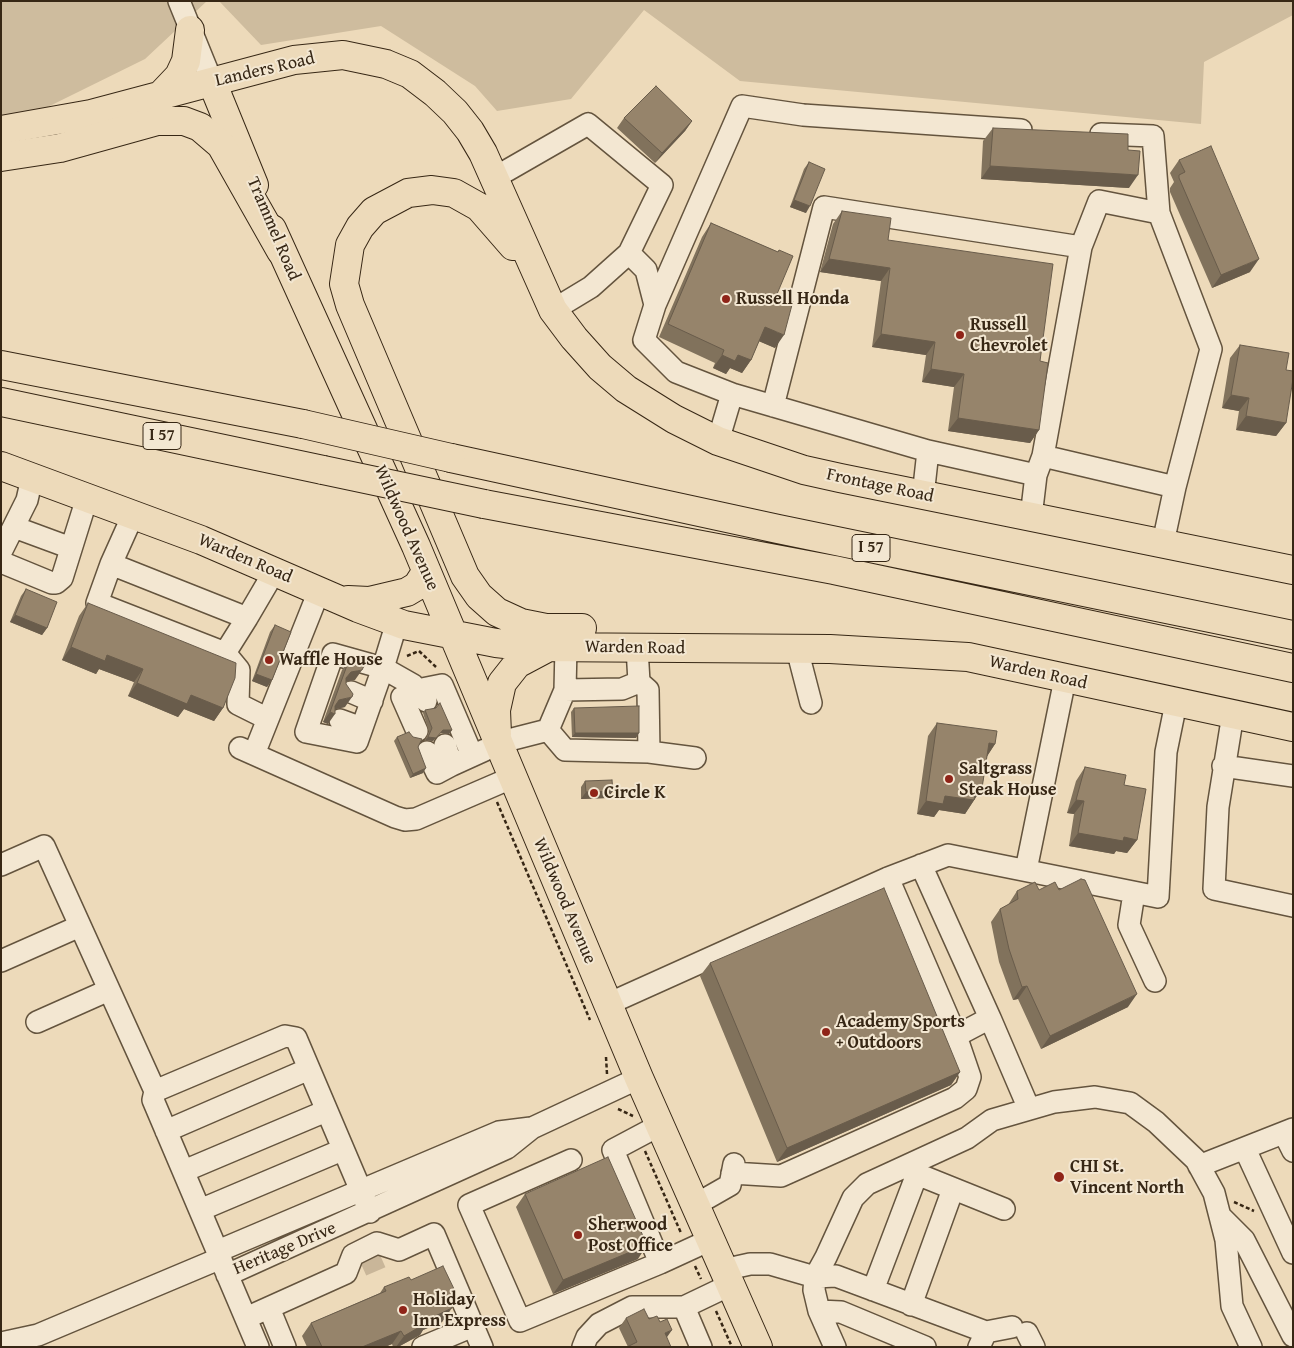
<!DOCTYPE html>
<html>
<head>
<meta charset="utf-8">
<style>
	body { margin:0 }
	#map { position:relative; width:1294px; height:1348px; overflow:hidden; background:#eddaba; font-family:"Gentium Book Plus",serif }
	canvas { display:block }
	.frame { position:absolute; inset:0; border:2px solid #372715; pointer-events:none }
</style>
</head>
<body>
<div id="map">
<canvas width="1294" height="1348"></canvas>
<div class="frame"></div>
</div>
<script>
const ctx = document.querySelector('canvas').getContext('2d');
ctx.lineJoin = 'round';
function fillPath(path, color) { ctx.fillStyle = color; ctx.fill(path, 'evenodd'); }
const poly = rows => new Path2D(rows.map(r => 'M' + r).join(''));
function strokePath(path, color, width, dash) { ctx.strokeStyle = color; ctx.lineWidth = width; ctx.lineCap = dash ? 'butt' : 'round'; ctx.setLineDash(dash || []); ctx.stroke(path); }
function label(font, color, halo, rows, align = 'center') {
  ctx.font = font + ' "Gentium Book Plus",serif'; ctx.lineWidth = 4; ctx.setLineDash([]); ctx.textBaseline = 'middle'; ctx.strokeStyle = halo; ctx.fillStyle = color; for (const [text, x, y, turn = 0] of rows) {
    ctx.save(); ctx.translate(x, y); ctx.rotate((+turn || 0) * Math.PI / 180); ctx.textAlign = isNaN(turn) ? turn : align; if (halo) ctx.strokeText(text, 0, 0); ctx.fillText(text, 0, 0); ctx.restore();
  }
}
fillPath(poly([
	[1,1,207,1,145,59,1,130],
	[219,1,1293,1,1293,15,1204,62,1201,124,740,81,644,10,571,99,497,111,475,86,381,26,261,45]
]), '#cebc9e');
strokePath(poly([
	[362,1266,387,1255]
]), '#c9b699', 21, [21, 11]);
const minor = poly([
	[179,1,212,82],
	[1101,134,1153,136,1159,213],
	[494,178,588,124,662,185,629,253,591,287,553,310],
	[1081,247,1099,201,1159,213,1211,349,1175,487],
	[629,253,646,270,655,305,644,340,676,372,732,394],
	[655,305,742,106,803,115,1021,130],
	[773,406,824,207,1081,247,1043,456],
	[718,441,732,394,928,451,923,496],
	[928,451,1036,475,1031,517],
	[1036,475,1043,456,1175,487,1163,543],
	[133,515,111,564,247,618,274,572],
	[14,527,71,548],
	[1,552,27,500,32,478],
	[1,562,52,583,56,583,62,578,87,498],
	[111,564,97,603,225,653,247,618],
	[397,622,383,668,333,654,306,732,357,742,383,668,413,685,426,701],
	[797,649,811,703],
	[225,653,239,670,238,704,268,719],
	[639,682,648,690,649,752],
	[565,690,622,689,639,682,637,648],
	[351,692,372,701],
	[1233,714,1218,807,1214,889,1293,906],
	[340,720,362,728],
	[548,730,565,690,566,647],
	[417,731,402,697,417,690,442,685,472,755],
	[497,743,548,730,565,750,649,752,695,758],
	[445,745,452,765,485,750],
	[240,748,395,817,405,820,416,819,511,778],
	[427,752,437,773,452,765],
	[254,754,319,591],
	[1223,766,1293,776],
	[1,865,44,846,155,1091],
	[921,865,990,1018,956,1036],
	[1026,870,1065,679],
	[1134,893,1129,925,1155,981],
	[1,961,80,926],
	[608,1004,888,878,948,855,1158,897,1166,752,1176,703],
	[990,1018,1029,1109],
	[37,1022,109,990],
	[660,1125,613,1150,660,1263,710,1240],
	[166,1131,309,1069],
	[1284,1133,1293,1151],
	[1245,1149,1293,1253],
	[571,1160,469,1205,520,1321,660,1263],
	[1199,1166,1293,1129],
	[905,1167,917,1174,1004,1209],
	[184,1171,326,1111],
	[732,1173,781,1176,955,1098,966,1089,970,1077,956,1036,888,878],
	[695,1205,730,1185,734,1164],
	[200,1210,342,1150],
	[1220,1216,1244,1240,1293,1336],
	[218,1251,499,1132,531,1128],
	[723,1270,750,1264,770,1264,815,1277,836,1276,986,1332,979,1347],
	[227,1275,507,1148,532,1128,639,1078],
	[873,1290,917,1174],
	[911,1305,953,1189],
	[269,1308,285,1347],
	[819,1311,841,1312,925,1347],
	[246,1318,346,1273,353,1255,377,1243,399,1250,434,1234,482,1347],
	[986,1332,1012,1327],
	[1027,1333,1034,1347],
	[1,1343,38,1335,221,1258],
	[258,1347,153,1100,155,1091,285,1036,296,1038,370,1212],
	[423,1347,473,1326],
	[583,1347,587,1337,599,1324,632,1307,684,1307],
	[701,1347,684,1307,730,1285],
	[835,1347,819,1311,814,1290,815,1277,826,1257,853,1198,867,1184,967,1138,992,1120,1054,1102,1095,1097,1130,1103,1156,1122,1196,1160,1214,1193,1226,1240,1232,1306,1251,1347]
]);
const major = poly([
	[212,82,254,185],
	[161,95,179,76,186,61,190,30],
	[1,130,91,114,294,60,343,55,386,64,410,74,435,93,455,112,470,131,483,153,553,310,574,338,600,367,626,389,674,419,718,441,804,470,840,478,1293,570],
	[272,229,416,546,639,1078,758,1347],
	[513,246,479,207,454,193,432,190,408,193,374,211,360,227,350,245,344,284,350,305,465,576,479,596,497,612,521,623,546,628,582,628],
	[1,466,201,540,358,608,404,625,496,643,532,647,830,649,968,657,1293,727],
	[348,600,369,601,407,592,417,586,426,572],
	[497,734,496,710,502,683,517,664,549,647]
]);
const highway = poly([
	[1,157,60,148,157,121,184,121,200,127,221,145,281,251],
	[1,365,303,424],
	[1,402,323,470],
	[451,458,778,529,1293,635],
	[484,504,834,570,1293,668]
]);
strokePath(minor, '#64543e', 24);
strokePath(major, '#372715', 30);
strokePath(highway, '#372715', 30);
strokePath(poly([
	[407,656,419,651,436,667],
	[497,802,590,1020],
	[606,1057,607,1074],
	[618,1109,633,1116],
	[645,1151,681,1233],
	[1234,1202,1254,1211],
	[695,1266,701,1279],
	[716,1311,732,1347]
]), '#372715', 2.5, [4, 2.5]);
strokePath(minor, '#f3e7d2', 21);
strokePath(major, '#eddaba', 28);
strokePath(highway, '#eddaba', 28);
const highwayBridge = poly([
	[303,424,451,458],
	[323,470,484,504]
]);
strokePath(highwayBridge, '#372715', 30, []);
strokePath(highwayBridge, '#eddaba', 28);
fillPath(poly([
	[624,118,692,121,685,131,655,163,617,128],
	[993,128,1128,150,1129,188,981,179,983,141],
	[1179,160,1250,272,1212,288,1170,192,1170,188,1174,182,1170,173],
	[809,162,806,213,790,207,804,169],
	[842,211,888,240,1040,361,1039,430,1030,443,948,431,954,387,922,382,926,355,872,347,881,281,820,272,833,224],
	[711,223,778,252,779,250,777,294,775,348,759,341,751,360,742,373,730,368,726,374,713,368,715,363,659,337,702,237],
	[1240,345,1286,370,1286,423,1276,436,1236,430,1239,411,1222,408,1230,358],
	[26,589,47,628,42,635,10,622,21,596],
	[88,603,223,708,214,721,184,709,178,717,128,696,134,682,99,669,96,674,62,660,79,616],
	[275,625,272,680,267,687,252,681,270,632],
	[349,660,355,680,346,682,345,707,335,709,328,724,323,722,342,670],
	[574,708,636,738,572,737,571,712],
	[425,710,452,730,449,734,440,733,433,741,425,740,429,732,423,713],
	[937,723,995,744,987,756,982,788,965,814,939,810,934,817,917,814,928,736],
	[397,737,418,747,423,773,410,778,394,741],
	[1085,767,1124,785,1137,840,1127,853,1116,851,1114,854,1069,846,1074,814,1067,813,1076,781],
	[585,781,608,798,581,799,581,787],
	[1039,890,1059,890,1128,1007,1041,1049,1018,999,1013,1000,999,962,991,922,1000,909,1008,905,1017,891],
	[710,963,960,1072,951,1085,777,1162,700,976],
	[525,1194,638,1259,553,1294,516,1207],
	[411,1280,455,1291,453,1294,455,1301,442,1322,423,1330,420,1335,398,1347,393,1347,392,1344,385,1347,307,1347,302,1336,311,1323,380,1293,384,1287],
	[626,1318,649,1319,660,1322,672,1330,628,1347,619,1328]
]), '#81725c');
fillPath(poly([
	[692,121,685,131,655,163,662,153],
	[990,166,1138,175,1129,188,981,179],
	[794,200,810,206,806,213,790,207],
	[829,259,890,268,881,281,820,272],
	[1259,259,1250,272,1212,288,1221,275],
	[765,327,784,335,775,348,756,340],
	[881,334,935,342,926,355,872,347],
	[722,355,738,355,751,360,742,373,730,368,726,374,713,368],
	[931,369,964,374,954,387,922,382],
	[1231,395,1249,398,1239,411,1222,408],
	[1246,416,1286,423,1276,436,1236,430],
	[958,418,1039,430,1030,443,948,431],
	[15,615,47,628,42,635,10,622],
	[71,647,107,655,143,669,134,682,99,669,96,674,62,660],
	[362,670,355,680,344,682,339,688,351,672],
	[256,674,272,680,267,687,252,681],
	[137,683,191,695,223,708,214,721,184,709,178,717,128,696],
	[352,697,345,707,332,710,339,700],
	[330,712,335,714,328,724,323,722],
	[443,730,452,730,449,734,440,733,433,741,425,740,428,737],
	[575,733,639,733,636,738,572,737],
	[989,743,995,744,986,758],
	[426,768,423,773,410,778,413,774],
	[976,787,982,788,965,814,939,810,934,817,917,814,926,801],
	[613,791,608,798,581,799,586,792],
	[1076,800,1084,801,1074,814,1067,813],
	[1078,833,1124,837,1137,840,1127,853,1116,851,1114,854,1069,846],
	[1027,986,1018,999,1013,1000,1022,987],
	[1137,994,1128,1007,1041,1049,1050,1036],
	[960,1072,951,1085,777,1162,787,1148],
	[647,1245,638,1259,553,1294,563,1280],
	[455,1301,449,1310,452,1308,442,1322,423,1330,420,1335,398,1347,396,1347,404,1336,450,1304],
	[672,1330,665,1340,665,1333],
	[401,1331,392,1344,385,1347,362,1347]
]), '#695c4b');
const building = poly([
	[656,86,692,121,662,153,624,118,656,86],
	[993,128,1128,134,1128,150,1140,151,1138,175,990,166,993,128],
	[1211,146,1259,259,1221,275,1179,178,1179,175,1185,172,1179,160,1211,146],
	[809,162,825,169,810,206,794,200,809,162],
	[842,211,891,218,888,240,1053,264,1040,361,1048,363,1039,430,958,418,964,374,931,369,935,342,881,334,890,268,829,259,842,211],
	[711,223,778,252,779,250,793,256,777,294,793,301,784,335,765,327,751,360,738,355,735,361,722,355,724,350,668,324,711,223],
	[1240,345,1289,353,1286,370,1293,371,1293,379,1286,423,1246,416,1249,398,1231,395,1240,345],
	[26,589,57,602,47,628,15,615,26,589],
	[88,603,236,663,235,678,223,708,191,695,187,704,137,683,143,669,107,655,105,661,71,647,88,603],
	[275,625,291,632,272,680,256,674,275,625],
	[349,660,365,664,362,670,351,672,346,678,346,684,353,694,352,697,339,700,335,706,335,714,330,712,349,660],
	[440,703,452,730,443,730,436,738,428,737,432,728,425,710,436,708,440,703],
	[639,706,639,733,575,733,574,708,639,706],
	[937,723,997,731,995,744,989,743,982,788,976,787,974,800,945,796,943,804,926,801,937,723],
	[409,732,413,737,422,739,418,747,426,768,413,774,397,737,409,732],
	[1085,767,1126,775,1124,785,1146,789,1137,840,1124,837,1123,841,1078,833,1084,801,1076,800,1085,767],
	[612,780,613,791,586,792,585,781,612,780],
	[1081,879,1085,880,1137,994,1050,1036,1027,986,1022,987,1009,949,1000,909,1018,899,1017,891,1035,882,1039,890,1055,882,1059,890,1081,879],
	[884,888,960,1072,787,1148,710,963,884,888],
	[608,1157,647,1245,563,1280,525,1194,608,1157],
	[443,1266,455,1291,452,1293,455,1301,450,1304,452,1308,429,1319,430,1321,404,1336,401,1331,362,1347,322,1347,311,1323,386,1291,384,1287,409,1277,411,1280,443,1266],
	[644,1309,649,1319,657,1316,660,1322,667,1319,672,1330,665,1333,671,1347,627,1347,637,1342,626,1318,644,1309]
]);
fillPath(building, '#96846b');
strokePath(building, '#695c4b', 1);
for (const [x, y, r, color] of [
	[726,299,5,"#8f2418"],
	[960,335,5,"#8f2418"],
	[269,660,5,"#8f2418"],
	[949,779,5,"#8f2418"],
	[594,793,5,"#8f2418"],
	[826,1032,5,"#8f2418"],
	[1059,1177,6,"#8f2418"],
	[578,1235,5,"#8f2418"],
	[403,1310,5,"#8f2418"]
]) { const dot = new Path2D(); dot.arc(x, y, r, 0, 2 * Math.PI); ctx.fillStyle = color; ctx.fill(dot); strokePath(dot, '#f3e7d2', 2); }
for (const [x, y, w] of [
	[162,436,38],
	[871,548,38]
]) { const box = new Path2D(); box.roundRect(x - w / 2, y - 13.5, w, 27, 4); ctx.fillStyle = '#f3e7d2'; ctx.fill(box); strokePath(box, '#372715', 1); }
label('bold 16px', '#372715', null, [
	["I 57",162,436],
	["I 57",871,548]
]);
label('18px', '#372715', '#f3e7d2', [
	["Landers Road",265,70,-13],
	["Trammel Road",273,229,67],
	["Frontage Road",880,486,12],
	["Wildwood Avenue",406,528,66],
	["Warden Road",245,559,23],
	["Warden Road",635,648,1],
	["Warden Road",1038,673,13],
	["Wildwood Avenue",564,901,67],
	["Heritage Drive",285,1249,-23]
]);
label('bold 18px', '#372715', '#f3e7d2', [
	["Russell Honda",736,299],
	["Russell",970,325],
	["Chevrolet",970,346],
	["Waffle House",279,660],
	["Saltgrass",959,769],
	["Steak House",959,790],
	["Circle K",604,793],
	["Academy Sports",836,1022],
	["+ Outdoors",836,1043],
	["CHI St.",1070,1167],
	["Vincent North",1070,1188],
	["Sherwood",588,1225],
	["Post Office",588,1246],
	["Holiday",413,1300],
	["Inn Express",413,1321]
], 'left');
</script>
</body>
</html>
